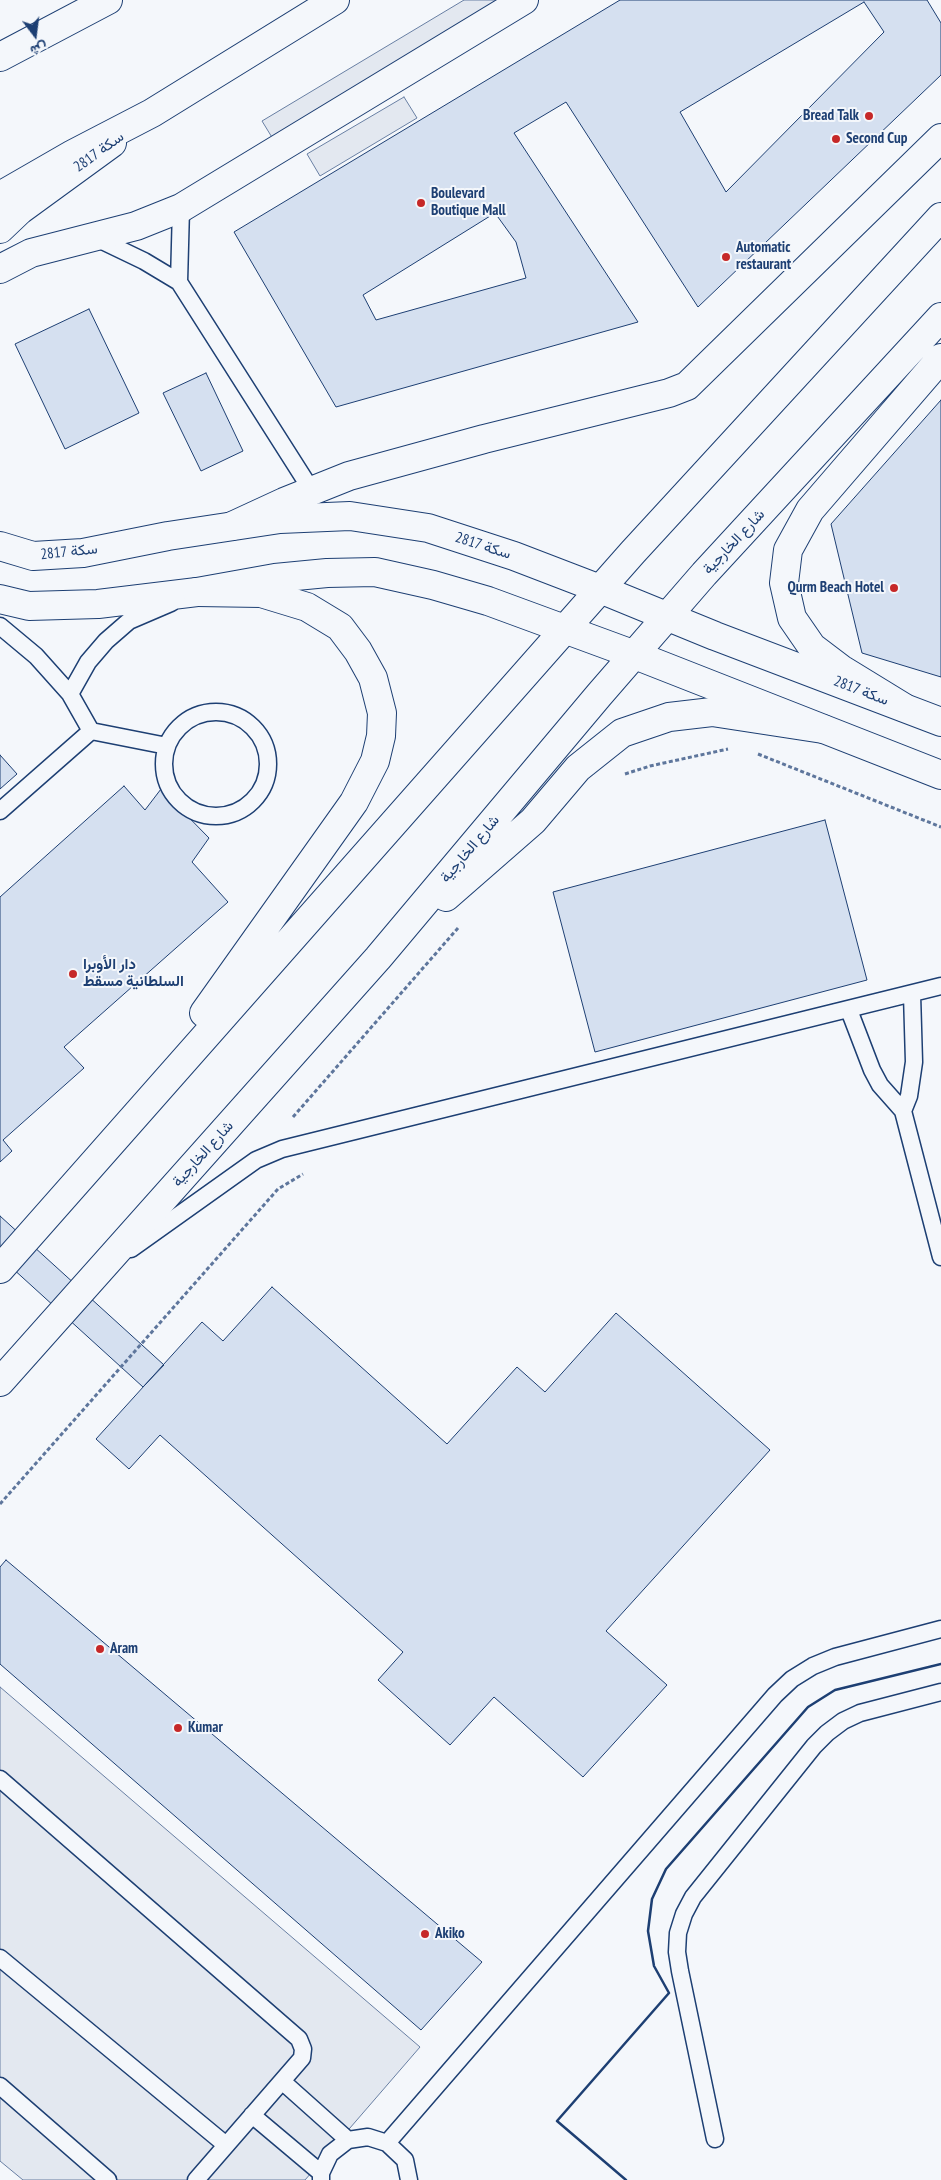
<!DOCTYPE html>
<html>
<head>
<meta charset="utf-8">
<style>
	body { margin:0 }
	#map { position:relative; width:941px; height:2180px; overflow:hidden; background:#f4f7fb; font-family:"PT Sans Narrow",Vazirmatn,sans-serif }
	canvas { display:block }
	.north { position:absolute; left:10px; top:10px; width:50px; height:50px; -webkit-text-stroke:4px #f4f7fb; paint-order:stroke; rotate:165deg; font-size:14px; font-weight:700; line-height:20px; text-align:center; color:#1d3f73 }
	.north::after { content:''; display:block; margin:auto; width:18px; height:22px; background:#1d3f73; clip-path:polygon(50% 0,100% 100%,50% 72%,0 100%) }
</style>
</head>
<body>
<div id="map">
<canvas width="941" height="2180"></canvas>
<div class="north">ش</div>
</div>
<script>
const ctx = document.querySelector('canvas').getContext('2d');
ctx.lineJoin = 'round';
function fillPath(path, color) { ctx.fillStyle = color; ctx.fill(path, 'evenodd'); }
const poly = rows => new Path2D(rows.map(r => 'M' + r).join(''));
function strokePath(path, color, width, dash) { ctx.strokeStyle = color; ctx.lineWidth = width; ctx.lineCap = dash ? 'butt' : 'round'; ctx.setLineDash(dash || []); ctx.stroke(path); }
function label(font, color, halo, rows, align = 'center') {
  ctx.font = font + ' "PT Sans Narrow",Vazirmatn,sans-serif'; ctx.lineWidth = 4; ctx.setLineDash([]); ctx.textBaseline = 'middle'; ctx.strokeStyle = halo; ctx.fillStyle = color; for (const [text, x, y, turn = 0] of rows) {
    ctx.save(); ctx.translate(x, y); ctx.rotate((+turn || 0) * Math.PI / 180); ctx.textAlign = isNaN(turn) ? turn : align; if (halo) ctx.strokeText(text, 0, 0); ctx.fillText(text, 0, 0); ctx.restore();
  }
}
const parking = poly([
	[464,0,506,0,273,139,262,121,464,0],
	[404,97,417,118,320,176,307,154,404,97],
	[0,1687,420,2047,305,2180,23,2180,0,2161,0,1687]
]);
fillPath(parking, '#e3e8f0');
strokePath(parking, '#687fa3', 1);
const building = poly([
	[620,0,927,0,941,23,941,75,698,307,566,102,514,133,638,322,336,407,234,232,620,0],
	[864,2,884,32,726,192,680,112,864,2],
	[495,213,516,242,526,278,376,320,363,295,495,213],
	[89,309,139,413,65,449,15,344,89,309],
	[206,373,243,451,201,471,163,393,206,373],
	[941,400,941,677,862,653,831,524,941,400],
	[0,755,17,774,0,789,0,755],
	[124,786,145,810,161,789,209,838,192,862,228,902,64,1047,84,1068,3,1140,12,1151,0,1162,0,897,124,786],
	[825,820,867,980,595,1052,553,892,825,820],
	[0,1216,164,1365,143,1387,0,1257,0,1216],
	[272,1287,447,1444,517,1367,545,1392,616,1313,770,1450,606,1631,667,1685,583,1777,494,1697,450,1745,378,1680,403,1652,160,1435,129,1469,96,1439,202,1322,223,1341,272,1287],
	[6,1560,482,1962,421,2030,0,1664,0,1567,6,1560]
]);
fillPath(building, '#d5e0f0');
strokePath(building, '#1d3f73', 1);
const service = poly([
	[94,237,144,261,179,282,312,491],
	[179,282,181,208],
	[0,626,36,656,70,694,91,731,167,746],
	[70,694,88,662,106,641,129,621,171,603],
	'164 764a52 52 0 1 1 104 0a52 52 0 1 1-104 0Z',
	[0,811,91,731],
	[849,1010,872,1070,880,1085,903,1111,941,1257],
	[903,1111,909,1096,914,1062,912,994],
	[131,1249,256,1160,282,1149,941,986],
	[0,1779,299,2039,303,2049,302,2058,196,2180],
	[0,1958,226,2145],
	[283,2082,348,2140],
	[0,2086,108,2180],
	[252,2115,321,2173],
	[715,2139,680,1971,677,1952,678,1933,684,1914,693,1897,814,1746,827,1733,843,1721,860,1713,941,1692],
	[387,2143,775,1695,792,1679,813,1666,835,1657,941,1629],
	[321,2180,321,2173,330,2154,348,2140,368,2137,387,2143,405,2160,409,2180]
]);
const tertiary = poly([
	[0,229,20,210,112,143],
	[0,269,31,253,136,226,181,208,524,0],
	[0,546,33,556,83,553,168,536,280,519,350,516,428,528,514,556,600,589,715,636,941,722],
	[0,599,29,606,98,604,197,592,275,578,327,573,375,572,433,585,488,601,635,655,941,775]
]);
const primary = poly([
	[232,526,284,502,349,476,484,439,669,393,687,386,941,138],
	[197,592,261,593,307,607,340,627,358,651,373,678,382,713,381,736,375,761,354,802,204,1013],
	[903,707,841,669,812,647,792,618,784,583,788,550,810,510,941,358],
	[446,897,533,821,578,768,622,733,669,717,712,712,823,729],
	[0,1269,633,552,941,217],
	[0,1382,378,958,599,695,704,574,941,317]
]);
const trunk = poly([
	[0,57,108,0],
	[0,196,73,154,152,113,335,0]
]);
strokePath(service, '#1d3f73', 19);
strokePath(tertiary, '#1d3f73', 30);
strokePath(primary, '#1d3f73', 30);
strokePath(trunk, '#1d3f73', 30);
strokePath(poly([
	[758,754,941,827],
	[625,774,650,766,728,749],
	[293,1117,458,928],
	[0,1504,278,1189,303,1174]
]), '#5e769c', 3, [4, 2.5]);
strokePath(service, '#f4f7fb', 16);
strokePath(tertiary, '#f4f7fb', 28);
strokePath(primary, '#f4f7fb', 28);
strokePath(trunk, '#f4f7fb', 28);
strokePath(poly([
	[626,2180,557,2121,669,1993,654,1966,648,1931,652,1899,666,1869,808,1707,835,1690,941,1664]
]), '#1d3f73', 2.5);
for (const [x, y, r, color] of [
	[869,116,5,"#c62828"],
	[836,139,5,"#c62828"],
	[421,203,5,"#c62828"],
	[726,257,5,"#c62828"],
	[894,588,5,"#c62828"],
	[73,974,5,"#c62828"],
	[100,1649,5,"#c62828"],
	[178,1728,5,"#c62828"],
	[425,1934,5,"#c62828"]
]) { const dot = new Path2D(); dot.arc(x, y, r, 0, 2 * Math.PI); ctx.fillStyle = color; ctx.fill(dot); strokePath(dot, '#f4f7fb', 2); }
label('bold 15px', '#1d3f73', '#f4f7fb', [
	["Bread Talk",859,116,"right"],
	["Second Cup",846,139],
	["Boulevard",431,194],
	["Boutique Mall",431,211],
	["Automatic",736,248],
	["restaurant",736,265],
	["Qurm Beach Hotel",884,588,"right"],
	["دار الأوبرا",83,965],
	["السلطانية مسقط",83,982],
	["Aram",110,1649],
	["Kumar",188,1728],
	["Akiko",435,1934]
], 'left');
label('15px', '#1d3f73', '#f4f7fb', [
	["سكة 2817",99,152,-36],
	["شارع الخارجية",734,542,-47],
	["سكة 2817",483,546,18],
	["سكة 2817",69,552,-6],
	["سكة 2817",861,691,21],
	["شارع الخارجية",470,849,-50],
	["شارع الخارجية",203,1154,-48]
]);
</script>
</body>
</html>
